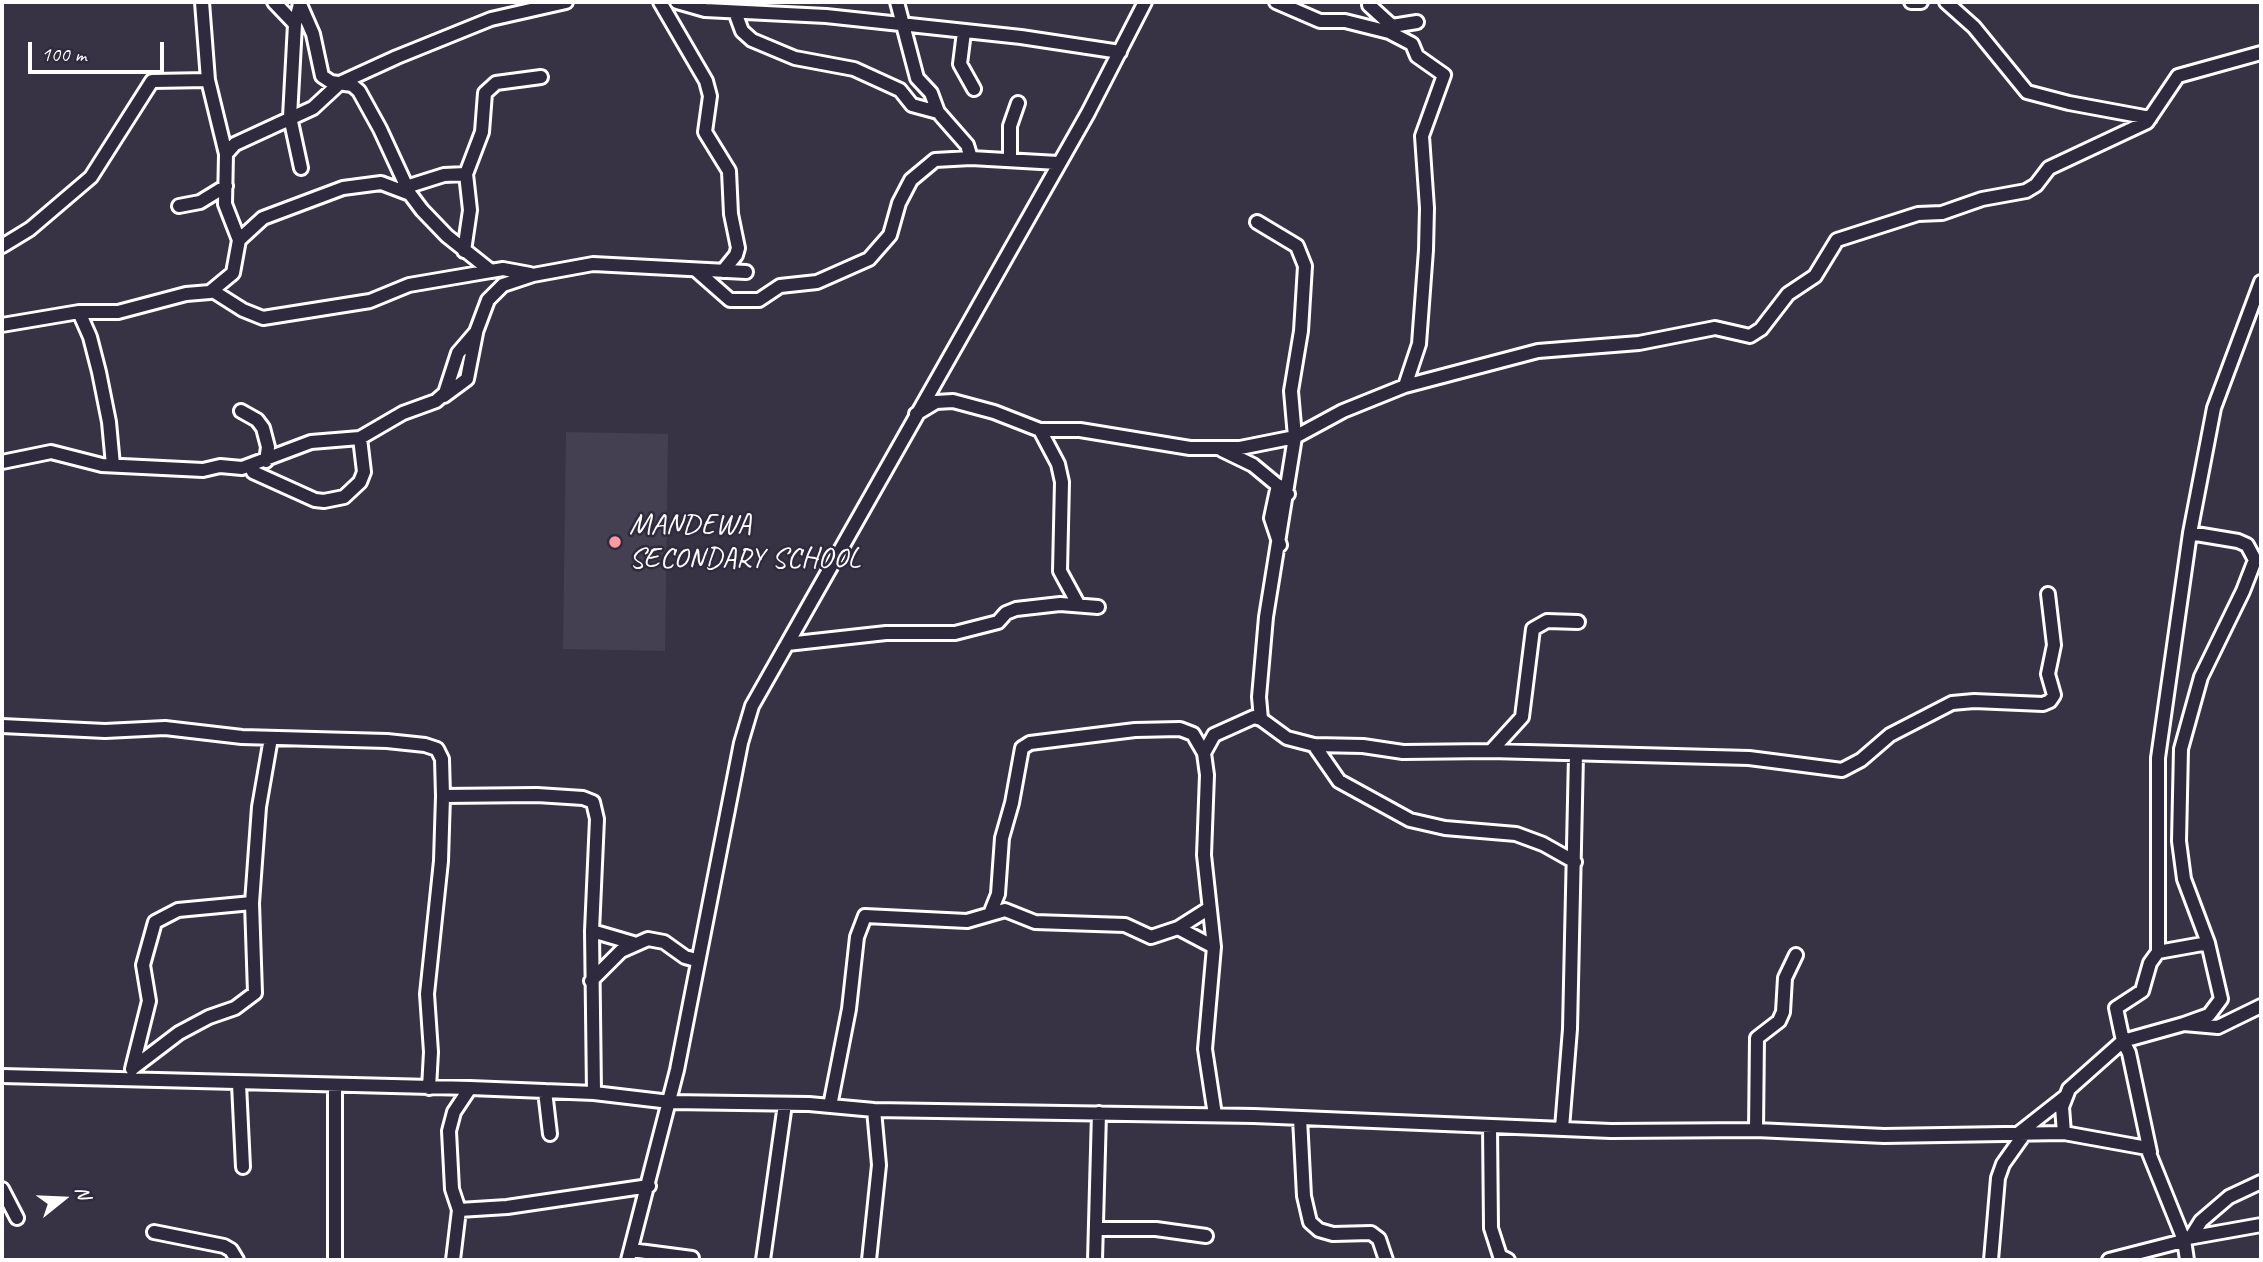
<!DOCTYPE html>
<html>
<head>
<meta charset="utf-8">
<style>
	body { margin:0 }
	#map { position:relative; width:2263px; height:1262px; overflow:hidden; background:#373345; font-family:Caveat,sans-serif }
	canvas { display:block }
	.frame { position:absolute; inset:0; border:4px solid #fff; pointer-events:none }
	.north { position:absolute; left:28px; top:1164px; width:70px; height:70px; -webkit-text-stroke:5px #2f2a3d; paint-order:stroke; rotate:72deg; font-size:19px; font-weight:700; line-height:28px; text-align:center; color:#fff }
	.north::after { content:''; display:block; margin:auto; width:24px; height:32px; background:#fff; clip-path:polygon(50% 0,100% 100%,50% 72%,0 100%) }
	.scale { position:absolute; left:28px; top:42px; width:136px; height:32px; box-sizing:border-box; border:4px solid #fff; border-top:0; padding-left:9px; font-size:21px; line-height:24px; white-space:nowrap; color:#fff; -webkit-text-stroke:5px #2f2a3d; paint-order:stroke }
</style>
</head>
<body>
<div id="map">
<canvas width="2263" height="1262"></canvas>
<div class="frame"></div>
<div class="north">N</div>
<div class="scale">100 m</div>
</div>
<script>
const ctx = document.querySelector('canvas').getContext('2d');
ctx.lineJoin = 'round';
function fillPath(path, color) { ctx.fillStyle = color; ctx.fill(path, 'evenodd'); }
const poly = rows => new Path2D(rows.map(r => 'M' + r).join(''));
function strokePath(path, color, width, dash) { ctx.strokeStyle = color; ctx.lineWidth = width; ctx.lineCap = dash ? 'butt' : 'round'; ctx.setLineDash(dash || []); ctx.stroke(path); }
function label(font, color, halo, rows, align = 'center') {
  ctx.font = font + ' Caveat,sans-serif'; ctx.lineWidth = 5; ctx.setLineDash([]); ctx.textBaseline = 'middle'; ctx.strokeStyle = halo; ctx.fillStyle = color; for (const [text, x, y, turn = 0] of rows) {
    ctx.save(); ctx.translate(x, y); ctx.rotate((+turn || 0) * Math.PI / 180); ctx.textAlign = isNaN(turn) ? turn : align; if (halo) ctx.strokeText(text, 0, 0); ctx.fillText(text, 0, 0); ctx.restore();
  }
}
fillPath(poly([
	[566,432,668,434,665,651,563,649]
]), '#444051');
const minor = poly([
	[274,2,295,24],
	[299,2,313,34,322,76,331,82,352,85,359,91,380,129,410,194,422,210,447,236,491,271,503,269,530,274],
	[660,2,706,81,710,96,705,132,729,171,731,214,738,248,736,255,723,271],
	[677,2,705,10,826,16,1021,37,1120,52],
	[897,2,917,78,931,93,938,112,967,145,971,158],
	[1276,2,1320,21,1345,21,1389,32,1412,44,1417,56,1444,75,1422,136,1427,208,1426,250,1419,344,1405,386],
	[1911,2,1921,2],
	[1946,2,1974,27,2027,92,2069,103,2150,118],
	[300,4,295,24,290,117,301,168],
	[1369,5,1392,26,1417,22],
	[735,12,742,31,752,40,795,58,854,69,900,90,912,105,938,112],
	[964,32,960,64,974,89],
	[226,154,235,144,313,108,340,83,397,57,491,19,566,2],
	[1010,159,1010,126,1018,103],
	[406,187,444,175,466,174],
	[179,206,200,202,226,186],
	[1257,222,1297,246,1305,266,1301,331,1291,391,1295,437,1266,617,1259,697,1261,719,1287,738,1314,745,1363,746,1403,752,1491,751,1749,758,1842,770,1861,760,1890,735,1952,703,1974,701,2043,704,2050,701,2054,695,2048,674,2054,645,2048,594],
	[239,240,263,218,343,188,381,183,410,194],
	[2,246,30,229,91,177,152,81,208,80],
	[464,251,470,210,466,174,482,132,485,93,496,83,541,77],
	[697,271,730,300,759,300,780,286,817,282,869,259,890,235,899,203,911,180,935,160,971,158,1058,163],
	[213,291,243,310,263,318,370,301,409,285,491,271],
	[79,312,90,337,99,372,109,422,113,465],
	[2,325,79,312,118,312,186,294,210,292,233,273,239,240,225,204,226,154,208,80,202,2],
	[444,396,467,379,476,333],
	[241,411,257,420,263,428,268,447,266,461],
	[916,414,936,402,953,401,994,412,1040,430,1080,430,1190,448,1240,448,1295,437,1343,411,1405,386,1538,351,1639,343,1715,328,1750,336,1761,329,1788,294,1815,276,1837,240,1918,214,1942,213,1982,199,2026,191,2036,185,2049,168,2147,122,2178,76,2261,53],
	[1040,430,1058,464,1062,482,1060,571,1078,604],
	[1222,450,1253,465,1288,494],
	[2,462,51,452,102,465,203,470,220,466,242,468,311,442,360,438,403,413,436,401,445,393,458,353,476,332,488,300,503,285,533,275,593,264,746,272],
	[253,472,315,500,324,501,344,497,360,482,364,472,360,438],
	[1278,485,1271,518,1280,545],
	[787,644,886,633,955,633,998,622,1006,613,1016,609,1060,604,1098,607],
	[2,726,105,731,165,728,242,737,387,741,425,745,437,749,442,759,443,796,441,861,427,994,431,1052,429,1088],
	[1314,745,1339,781,1410,820,1445,828,1516,834,1543,844,1575,862],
	[1491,751,1522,717,1533,629,1547,621,1578,622],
	[1204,753,1214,735,1254,717,1261,719],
	[443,796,537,795,583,798,593,802,597,819,592,931,594,1093],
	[990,914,998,894,1002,838,1012,803,1022,748,1030,743,1135,730,1180,729,1193,734,1204,753,1207,775,1204,855,1214,947,1205,1049,1215,1115],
	[1178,928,1214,947],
	[592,931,633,943],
	[2158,952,2208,943],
	[591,981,621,951,648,939,664,942,685,957,696,960],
	[2184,1024,2209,1015,2221,999,2208,943,2184,879,2179,841,2181,749,2201,677,2243,591,2255,560,2247,545,2238,541,2190,533],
	[133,1068,179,1033,209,1017,235,1008,255,993,252,903,259,807,271,738],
	[132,1069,149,1001,143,965,155,922,178,910,252,903],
	[2,1076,470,1088,594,1093,670,1102,809,1104,874,1110,1254,1116,1611,1131,1756,1130,1884,1136,2064,1133,2147,1148,2184,1240,2187,1260],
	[239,1084,243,1167],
	[545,1091,550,1134],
	[830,1106,849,1009,857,937,865,916,967,921,1005,910,1035,922,1125,925,1151,937,1178,928,1208,909],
	[1300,1118,1304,1196,1310,1222,1319,1230,1333,1234,1371,1233,1379,1239,1386,1260],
	[1490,1126,1491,1228,1500,1256,1508,1260],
	[1562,1128,1570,1029,1576,755],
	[1756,1130,1757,1038,1779,1021,1783,1012,1785,978,1796,955],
	[2019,1133,2066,1096],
	[2064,1133,2062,1107,2069,1089,2123,1041,2184,1024,2218,1027,2261,1006],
	[2150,1152,2129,1053,2123,1041,2116,1008,2142,991,2150,963,2158,952,2158,758,2190,533,2214,408,2261,282],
	[2,1189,17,1218],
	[459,1210,507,1207,649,1186],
	[1098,1229,1156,1229,1206,1236],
	[154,1232,224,1246,231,1250,237,1260],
	[2191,1237,2201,1221,2229,1197,2261,1182],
	[2188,1238,2261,1225],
	[631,1250,692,1258],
	[335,1260,335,1086],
	[453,1260,459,1210,452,1189,449,1131,454,1112,470,1088],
	[628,1260,677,1070,741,743,752,706,1088,113,1145,2],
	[763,1260,785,1104],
	[869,1260,879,1165,874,1110],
	[1095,1260,1099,1113],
	[1991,1260,1998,1178,2003,1164,2025,1133],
	[2109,1260,2183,1241]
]);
strokePath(minor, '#fff', 18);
strokePath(minor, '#2f2a3d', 12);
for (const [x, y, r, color] of [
	[615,542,7,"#ff9aa2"]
]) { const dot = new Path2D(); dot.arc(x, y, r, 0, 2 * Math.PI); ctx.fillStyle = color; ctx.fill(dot); strokePath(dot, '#2f2a3d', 2.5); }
label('30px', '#fff', '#2f2a3d', [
	["MANDEWA",629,525],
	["SECONDARY SCHOOL",629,559]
], 'left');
</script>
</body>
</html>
